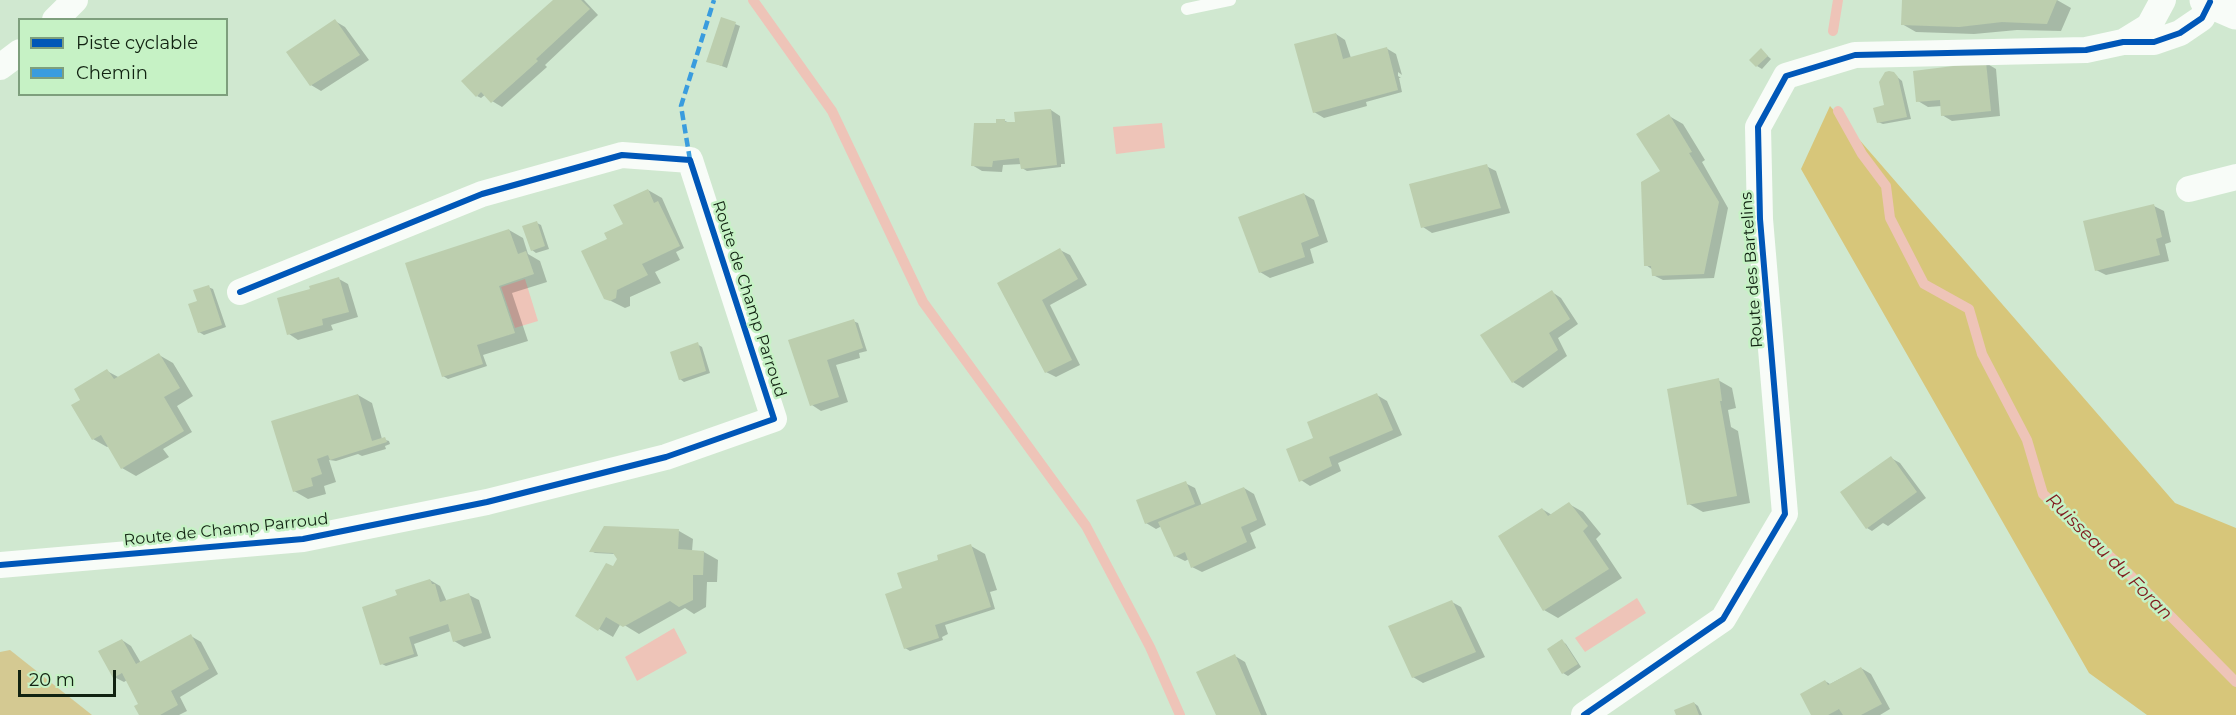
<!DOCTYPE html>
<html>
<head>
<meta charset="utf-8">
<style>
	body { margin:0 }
	#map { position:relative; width:2236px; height:715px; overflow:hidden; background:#d0e8d0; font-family:Montserrat,sans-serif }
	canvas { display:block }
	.legend { position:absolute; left:18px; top:18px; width:210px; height:78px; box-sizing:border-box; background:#c6f2c5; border:2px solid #7e9f7d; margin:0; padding:8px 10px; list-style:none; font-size:18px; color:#121 }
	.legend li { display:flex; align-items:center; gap:12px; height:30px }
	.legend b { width:30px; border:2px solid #7e9f7d }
	.scale { position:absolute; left:18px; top:670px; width:98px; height:27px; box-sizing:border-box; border:3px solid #121; border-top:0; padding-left:8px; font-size:18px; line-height:21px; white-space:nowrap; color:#121; -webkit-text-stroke:4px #c6f2c5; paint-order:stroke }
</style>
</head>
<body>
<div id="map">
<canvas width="2236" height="715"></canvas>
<ul class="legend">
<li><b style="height:8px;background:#0057b8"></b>Piste cyclable</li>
<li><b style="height:8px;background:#3a9cde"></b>Chemin</li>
</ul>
<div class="scale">20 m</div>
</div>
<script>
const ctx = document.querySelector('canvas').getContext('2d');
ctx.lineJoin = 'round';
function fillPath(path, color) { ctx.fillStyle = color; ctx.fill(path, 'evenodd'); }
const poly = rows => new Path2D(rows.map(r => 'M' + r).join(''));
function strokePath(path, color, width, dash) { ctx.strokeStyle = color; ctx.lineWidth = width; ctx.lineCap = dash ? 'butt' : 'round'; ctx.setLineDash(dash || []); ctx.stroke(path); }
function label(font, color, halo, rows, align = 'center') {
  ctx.font = font + ' Montserrat,sans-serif'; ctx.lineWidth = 5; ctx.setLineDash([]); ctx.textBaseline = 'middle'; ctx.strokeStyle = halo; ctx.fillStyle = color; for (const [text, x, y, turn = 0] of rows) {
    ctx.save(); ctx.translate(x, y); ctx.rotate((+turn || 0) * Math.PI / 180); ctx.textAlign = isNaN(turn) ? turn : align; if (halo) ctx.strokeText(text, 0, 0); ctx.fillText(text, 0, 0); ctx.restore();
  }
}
fillPath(poly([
	[10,650,92,715,0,715,0,652]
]), '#d4c992');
fillPath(poly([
	[1830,106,2175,503,2236,528,2236,715,2147,715,2089,673,1801,169]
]), '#d7c67a');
fillPath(poly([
	[1162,123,1165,148,1116,154,1113,127],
	[525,279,538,321,515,328,501,287],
	[1637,598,1646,613,1585,652,1575,638],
	[674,628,687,653,637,681,625,657]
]), '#eec4b8');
fillPath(poly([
	[555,0,584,0,598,15,545,65,547,67,502,107,492,101,486,94,481,98,477,96],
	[1903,0,2057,0,2071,8,2061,31,2017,30,1974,34,1916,32,1902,24],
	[335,21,345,27,369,60,321,91,311,85,288,52],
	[735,24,740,26,727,68,708,61],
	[1336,34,1345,40,1351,58,1386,48,1396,54,1402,75,1398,72,1398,76,1401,78,1399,78,1402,92,1366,102,1367,106,1324,118,1314,112],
	[1761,50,1771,59,1762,69,1757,66],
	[1986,63,1996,69,2000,116,1952,121,1942,115,1942,106,1928,107,1918,101],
	[1894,74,1902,81,1911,119,1883,124,1878,122,1886,107],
	[1051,110,1060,116,1065,164,1061,164,1061,167,1027,171,1022,168,1022,164,1003,165,1002,172,982,171,972,165,997,125,1005,121,1010,123,1017,123],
	[1669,116,1683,124,1705,160,1702,162,1728,208,1714,278,1663,280,1653,275,1653,270,1646,265],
	[1486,166,1496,171,1510,213,1432,233,1423,227],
	[648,190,662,198,684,248,676,252,680,260,655,272,661,283,630,297,630,306,625,308,605,298,609,240,625,225],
	[1304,194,1314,200,1328,242,1310,249,1314,263,1270,278,1260,272],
	[2154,206,2164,211,2171,242,2165,244,2169,261,2106,275,2096,270],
	[537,223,541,225,549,249,536,253,532,250],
	[509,230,523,238,528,254,540,261,547,282,512,293,528,341,483,355,487,366,448,379,443,376],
	[1060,250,1070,255,1087,285,1050,305,1080,365,1056,377,1046,372,999,284],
	[339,279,348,284,358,317,331,325,333,330,298,340,289,334,311,290],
	[208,287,213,289,226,327,204,335,199,332,199,302],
	[1552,292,1561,298,1578,324,1558,338,1567,356,1523,388,1513,382],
	[853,321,858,323,867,351,859,353,860,358,836,365,848,402,821,411,812,405,790,341],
	[697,344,702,347,710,373,684,382,680,379],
	[159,355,173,363,193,396,177,406,192,432,163,449,169,457,136,476,122,468,109,446,107,447,93,439,82,400,107,371,120,378],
	[1718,380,1732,388,1736,408,1728,410,1731,427,1738,431,1750,503,1703,512,1689,504],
	[358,395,372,403,382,439,389,441,390,444,385,446,386,449,362,456,358,454,336,461,329,460,336,482,324,486,326,494,308,499,294,491],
	[1377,395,1387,401,1402,435,1338,463,1341,471,1310,486,1301,480,1315,439],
	[1891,458,1900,463,1926,498,1888,526,1883,523,1872,531,1867,528],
	[1185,483,1195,488,1202,506,1244,488,1254,494,1266,525,1250,533,1256,548,1202,572,1192,567,1189,559,1185,561,1175,556,1162,526,1156,529,1146,523],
	[1569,504,1583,512,1601,534,1596,539,1622,578,1558,618,1544,610,1542,509,1552,515],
	[679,531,693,539,692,551,704,552,718,560,717,582,707,582,706,607,694,614,685,608,639,634,621,623,613,637,577,616,619,559,616,554,595,553,591,551],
	[971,546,985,554,997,590,990,592,995,609,945,625,948,634,942,637,943,640,910,651,905,648,904,589],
	[430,580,440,586,447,602,469,595,479,600,491,638,464,647,454,641,451,631,414,644,418,656,386,666,382,664,401,596],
	[1452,602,1461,607,1485,657,1423,683,1413,677],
	[191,636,201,642,218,674,180,697,187,711,179,715,141,715,141,704,127,680,124,682,114,677,122,640,131,646,141,663],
	[1562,641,1566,644,1581,667,1568,676,1563,673],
	[1235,656,1245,662,1267,715,1217,715],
	[1861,668,1871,674,1890,709,1880,715,1813,715,1825,681,1830,684],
	[1694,703,1698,706,1702,715,1677,715]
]), '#0003');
strokePath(poly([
	[753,0,832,111,923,302,1086,526,1150,647,1180,715],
	[1833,31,1838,0],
	[1838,111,1862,154,1886,186,1890,218,1924,284,1969,309,1982,354,2027,440,2043,494,2130,575,2236,682]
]), '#eec4b8', 10);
fillPath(poly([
	[553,0,581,0,590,9,536,59,538,61,491,103,481,92,476,97,461,81],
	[1902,0,2057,0,2047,24,2002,22,1959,27,1901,25],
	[721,17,736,22,722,66,706,62],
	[335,19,360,55,310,86,286,52],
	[1336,33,1343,59,1387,47,1398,90,1313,113,1294,44],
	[1761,48,1768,56,1756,67,1749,60],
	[1986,62,1991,111,1941,116,1940,100,1916,102,1913,71],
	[1889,71,1894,72,1898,77,1907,117,1877,123,1873,108,1884,105,1879,82,1885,72],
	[1051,109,1057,165,1021,169,1019,158,993,161,992,167,971,166,974,123,996,123,996,119,1005,119,1005,122,1015,122,1014,112],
	[1669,114,1692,152,1689,153,1719,202,1704,274,1652,276,1651,266,1644,266,1641,182,1660,171,1636,134],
	[1487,164,1501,208,1421,228,1409,184],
	[648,189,654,203,658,201,680,246,642,264,648,275,617,290,616,298,610,301,604,299,581,251,607,239,604,233,623,224,613,205],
	[1304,193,1319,236,1301,243,1305,257,1259,273,1238,217],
	[2154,204,2162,237,2156,239,2160,255,2095,271,2083,221],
	[537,221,545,246,531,251,522,226],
	[509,229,518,254,526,251,534,274,499,286,515,333,477,345,483,364,442,377,405,263],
	[1060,248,1078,279,1042,300,1072,360,1045,373,997,283],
	[339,277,349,312,322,319,323,325,287,335,277,298,310,289,309,286],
	[209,285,222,325,198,333,188,304,197,301,193,290],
	[1552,290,1570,319,1549,333,1558,350,1512,383,1480,335],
	[854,319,863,348,827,360,839,397,810,406,788,340],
	[698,342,706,371,679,380,670,352],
	[159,353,180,388,164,397,184,431,121,469,101,435,92,440,71,405,80,400,74,389,107,369,114,379],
	[1719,378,1722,401,1720,401,1737,496,1687,505,1667,389],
	[1377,393,1393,430,1329,457,1332,466,1299,482,1286,449,1313,438,1307,422],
	[358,394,372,441,385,437,387,442,330,460,328,455,317,459,322,474,311,478,313,486,293,492,271,421],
	[1891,456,1917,492,1866,529,1840,492],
	[1186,481,1195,504,1145,524,1136,500],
	[1244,487,1257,520,1241,527,1247,542,1191,568,1185,552,1174,557,1158,522],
	[1569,502,1588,526,1583,531,1609,569,1543,611,1498,536,1542,508,1548,516],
	[604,526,679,529,678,549,704,551,703,575,693,575,693,600,679,607,670,601,623,627,606,617,598,631,575,616,606,563,613,566,617,559,613,553,589,552],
	[971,544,991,607,935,625,939,638,904,649,885,594,902,588,897,573,938,560,937,555],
	[430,579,432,584,435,584,440,602,469,593,482,633,453,642,448,624,409,637,414,654,380,665,362,607,397,595,395,590],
	[1452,600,1476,652,1412,678,1388,626],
	[191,634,209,669,171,691,178,705,160,715,139,715,134,706,138,704,122,673,113,678,98,651,122,639,136,664],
	[1562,639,1578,664,1562,674,1547,649],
	[1235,654,1261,715,1216,715,1196,672],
	[1861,667,1882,704,1861,715,1843,715,1839,709,1828,715,1811,715,1800,694,1825,680,1828,685],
	[1694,702,1699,715,1676,715,1674,710]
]), '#bcceae');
strokePath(poly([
	[1187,9,1230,0]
]), '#f8fcf8', 12);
strokePath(poly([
	[55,20,75,0],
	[2123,42,2149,26,2163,0],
	[0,67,20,52],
	[2189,189,2236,177],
	[0,565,303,539,487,502,666,457,774,419,690,160,622,155,482,194,240,292],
	[1584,715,1723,619,1785,514,1760,219,1758,127,1786,76,1855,55,2086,50,2123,42,2154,42,2180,33,2202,18,2210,2]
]), '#f8fcf8', 26);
strokePath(poly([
	[2206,0,2236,13]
]), '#f8fcf8', 33);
strokePath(poly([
	[690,160,681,106,714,0]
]), '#3a9cde', 4.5, [9, 4.5]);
strokePath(poly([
	[0,565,303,539,487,502,666,457,774,419,690,160,622,155,482,194,240,292],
	[1584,715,1723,619,1785,514,1760,219,1758,127,1786,76,1855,55,2086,50,2123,42,2154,42,2180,33,2202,18,2210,2]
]), '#0057b8', 6);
label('16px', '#121', '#c6f2c5', [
	["Route des Bartelins",1752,270,-94],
	["Route de Champ Parroud",749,299,72],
	["Route de Champ Parroud",226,530,-6]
]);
label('italic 18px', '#811c20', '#c6f2c5', [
	["Ruisseau du Foran",2109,557,45]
]);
</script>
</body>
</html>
